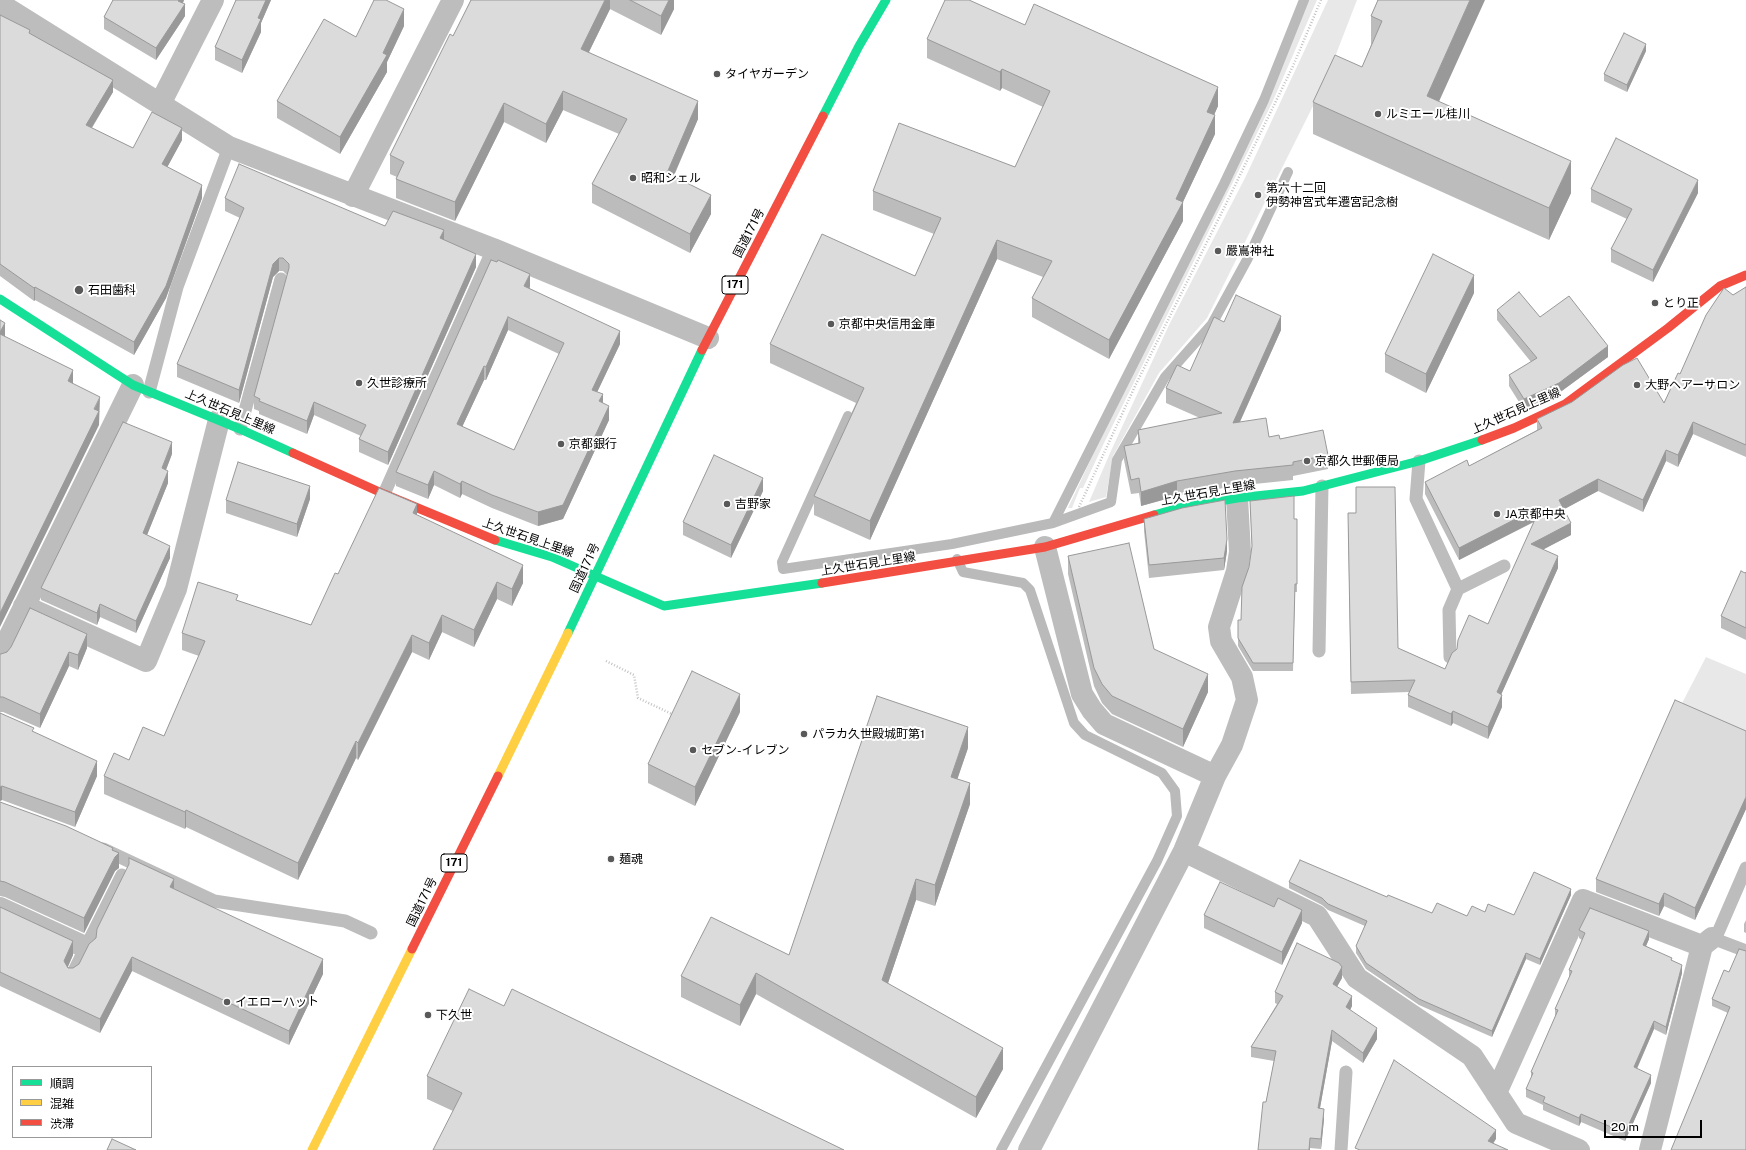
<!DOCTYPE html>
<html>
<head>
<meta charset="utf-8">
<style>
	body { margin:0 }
	#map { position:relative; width:1746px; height:1150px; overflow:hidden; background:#fff; font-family:"Public Sans","Noto Sans JP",sans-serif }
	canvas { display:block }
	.legend { position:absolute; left:12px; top:1066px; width:140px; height:72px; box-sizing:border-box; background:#fff; border:1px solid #999; margin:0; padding:5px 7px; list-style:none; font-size:12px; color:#000 }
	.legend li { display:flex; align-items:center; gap:8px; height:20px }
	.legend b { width:20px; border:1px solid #999 }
	.scale { position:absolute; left:1604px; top:1120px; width:98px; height:18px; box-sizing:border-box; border:2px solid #000; border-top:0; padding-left:5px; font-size:12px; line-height:14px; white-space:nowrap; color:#000; -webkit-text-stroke:3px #fff; paint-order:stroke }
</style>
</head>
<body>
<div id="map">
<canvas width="1746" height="1150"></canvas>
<ul class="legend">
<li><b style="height:5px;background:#16e098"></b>順調</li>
<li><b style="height:5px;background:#ffcf43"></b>混雑</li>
<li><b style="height:5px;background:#f24e42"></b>渋滞</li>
</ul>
<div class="scale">20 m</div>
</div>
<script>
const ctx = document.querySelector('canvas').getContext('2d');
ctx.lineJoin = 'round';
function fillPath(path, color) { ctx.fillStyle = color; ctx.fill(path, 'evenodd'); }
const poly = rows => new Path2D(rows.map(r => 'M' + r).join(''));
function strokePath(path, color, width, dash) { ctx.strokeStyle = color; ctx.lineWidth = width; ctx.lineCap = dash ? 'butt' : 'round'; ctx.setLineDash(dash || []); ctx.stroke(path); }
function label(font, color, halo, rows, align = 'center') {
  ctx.font = font + ' "Public Sans","Noto Sans JP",sans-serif'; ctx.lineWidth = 4; ctx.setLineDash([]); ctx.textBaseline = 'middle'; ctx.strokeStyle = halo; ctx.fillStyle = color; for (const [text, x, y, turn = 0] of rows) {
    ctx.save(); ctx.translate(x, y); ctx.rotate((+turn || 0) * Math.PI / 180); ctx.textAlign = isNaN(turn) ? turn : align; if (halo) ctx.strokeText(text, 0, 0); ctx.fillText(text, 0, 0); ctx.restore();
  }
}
fillPath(poly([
	[1307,0,1317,0,1272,103,1104,443,1083,488,1080,488,1072,508,1068,508,1098,444,1228,185,1266,101],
	[1328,0,1357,0,1326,80,1207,318,1159,373,1113,456,1106,497,1089,502,1110,453,1169,325,1246,176],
	[1706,657,1746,674,1746,739,1679,709]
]), '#e8e8e8');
strokePath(poly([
	[848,416,782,562,783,569,952,544,1053,523,1224,184,1264,100,1304,0],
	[1053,523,1111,502,1117,460,1165,377,1212,324,1248,258,1288,172],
	[957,559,963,572,1023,583,1030,590,1074,723,1085,735,1162,773,1175,791,1177,816,1157,861,1001,1150]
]), '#bababa', 10);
strokePath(poly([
	[1079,507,1136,384,1225,206,1293,66,1321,0],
	[606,661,634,675,638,698,674,715]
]), '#c2c2c2', 2.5, [1, 2]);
strokePath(poly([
	[149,392,177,287,229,147],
	[240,429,281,279],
	[1419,461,1416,499,1458,589,1504,566],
	[384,494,493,249],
	[1319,651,1322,486],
	[1450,657,1449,610,1458,589],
	[103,849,214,901,345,921,371,933],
	[1712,938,1717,935,1746,868],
	[1712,938,1746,951],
	[72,975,122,875],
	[1341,1150,1346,1072]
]), '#bdbdbd', 13);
strokePath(poly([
	[0,4,229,147,493,249,708,338],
	[160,104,213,0],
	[353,196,453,0],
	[24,606,146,661,176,589,219,420],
	[0,656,133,385],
	[1215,776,1232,745,1247,700,1242,677,1221,641,1219,627,1237,571,1240,552,1237,498],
	[1184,851,1317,916,1357,978,1472,1056,1516,1123,1579,1150],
	[0,908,85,947],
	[1496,1093,1583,900,1702,946,1712,938],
	[1029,1150,1184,851,1215,776,1104,724,1092,710,1082,694,1045,547],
	[1650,1150,1702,946]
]), '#bdbdbd', 22);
strokePath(poly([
	[823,116,859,46,886,0],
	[0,299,133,385,240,429,293,453],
	[1154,515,1179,508,1237,498,1303,491,1419,461,1482,440],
	[495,540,552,557,664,606,822,583],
	[568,633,702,350]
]), '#16e098', 9);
strokePath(poly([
	[498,776,568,633],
	[312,1150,412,949]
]), '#ffcf43', 9);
strokePath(poly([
	[702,350,823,116],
	[1482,440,1514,428,1565,404,1668,328,1720,286,1746,275],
	[293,453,384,494,495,540],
	[822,583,1045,547,1154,515],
	[412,949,498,776]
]), '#f24e42', 9);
fillPath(poly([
	[113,0,184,0,183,3,185,16,156,60,104,29,104,17],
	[236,0,271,0,261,23,261,32,242,73,215,60,215,47],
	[471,0,674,0,674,9,661,35,610,9,589,52,698,119,674,176,711,214,690,253,592,203,592,184,619,134,563,110,546,143,504,122,455,221,396,198,396,179,397,177,390,174,390,155,453,36],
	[1378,0,1439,102,1571,193,1549,240,1313,134,1313,102,1362,67,1371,45,1371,16],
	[0,15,30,34,113,92,92,128,133,148,182,140,167,167,202,198,166,298,134,355,35,300,34,301,0,276],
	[1025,25,1218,106,1214,115,1215,134,1183,202,1183,221,1109,359,1032,317,1032,298,1043,277,997,259,870,540,814,515,814,496,856,403,770,363,770,344,915,276,934,234,873,210,873,191,1015,167,1043,107,1002,88,1000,91,927,58,927,39],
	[404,26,387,62,387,72,340,154,277,118,277,101,356,37],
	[1646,51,1627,92,1604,81,1604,74],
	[1591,189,1698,193,1653,282,1611,262,1611,249,1627,219,1591,202],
	[225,198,385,226,444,239,476,267,388,465,359,452,359,439,361,436,314,415,307,434,259,414,259,411,254,409,254,396,287,275,283,271,279,271,273,277,239,403,177,377,177,364,240,218,225,211],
	[530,287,529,288,620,344,597,392,603,403,609,420,563,519,538,526,492,508,462,494,460,498,434,485,428,499,396,486,396,472],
	[508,330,559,354,514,450,462,427,484,380,486,380],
	[1746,287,1746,457,1693,434,1678,467,1666,461,1643,512,1598,491,1564,509,1571,535,1543,549,1558,568,1501,694,1502,707,1488,739,1453,723,1451,726,1408,707,1408,695,1409,692,1351,694,1348,525,1398,648,1445,669,1488,624,1534,522,1459,560,1425,494,1425,482,1469,466,1537,430,1537,419,1664,403,1680,374,1733,295],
	[1474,293,1426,393,1385,372,1385,354],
	[1497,310,1540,317,1608,357,1559,393,1524,410,1509,386,1509,375,1531,362,1497,320],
	[1224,322,1281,330,1240,422,1269,437,1280,439,1328,455,1328,469,1293,476,1293,480,1235,486,1177,496,1141,506,1139,493,1131,494,1124,460,1124,446,1138,443,1138,430,1200,418,1166,403,1166,388,1190,371],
	[172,454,166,470,168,483,147,535,170,558,136,633,100,617,97,625,41,600,41,588],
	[763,491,731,558,683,535,683,522],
	[310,499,297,537,226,513,226,500],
	[1250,501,1294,519,1297,519,1297,592,1295,592,1293,671,1253,671,1238,646,1238,620,1241,620,1252,548],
	[417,515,523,583,512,606,497,599,474,647,442,632,429,660,412,652,358,760,356,758,298,880,186,827,185,829,104,794,104,776,164,736,199,656,182,650,182,633,238,601,311,625,338,574],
	[1144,519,1227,551,1224,570,1149,578,1144,531],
	[1068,556,1154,649,1208,692,1183,747,1112,714,1102,703,1094,686,1068,574],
	[1746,572,1746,640,1721,628,1721,616],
	[87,648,78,670,69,666,40,728,3,712,0,712,0,654],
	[740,712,695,806,648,783,648,764],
	[0,713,34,732,97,776,75,827,2,800,0,801],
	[1746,731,1746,809,1695,920,1664,906,1659,916,1596,892,1596,879],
	[968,748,957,779,970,804,935,906,916,900,888,983,1003,1069,976,1118,756,994,740,1026,681,997,681,976,789,955],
	[0,802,113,851,119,868,115,871,84,933,5,897,0,896],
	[1289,882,1387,897,1432,913,1467,916,1485,912,1514,915,1571,895,1540,965,1526,959,1492,1037,1419,1005,1366,969,1356,953,1356,946,1365,926,1328,910,1322,905,1289,888],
	[174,889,323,974,289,1045,132,971,100,1033,0,986,0,907,73,955,68,967,73,968,79,964],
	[1274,907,1302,923,1282,965,1204,928,1204,915],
	[1746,920,1746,933,1744,932,1744,924],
	[1579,930,1649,939,1646,946,1672,960,1682,973,1666,1035,1654,1029,1637,1069,1651,1083,1625,1141,1581,1122,1579,1126,1543,1110,1543,1105,1526,1097,1526,1089,1531,1079,1531,1072,1555,1017,1555,1009,1569,978,1569,970,1582,940,1579,938],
	[1729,972,1746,1150,1728,1013,1712,1006,1712,999],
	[1342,978,1337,986,1352,1006,1350,1010,1377,1039,1363,1063,1332,1041,1320,1108,1324,1119,1321,1149,1310,1148,1266,1102,1274,1061,1251,1057,1251,1047,1277,1004,1275,1003,1275,992],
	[504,1006,844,1150,453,1111,427,1099,427,1076]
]), '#bcbcbc');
fillPath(poly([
	[179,0,184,0,178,14],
	[266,0,271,0,261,23,261,32,242,73,242,60,258,18],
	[605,0,610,0,610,9,581,68,581,49],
	[669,0,674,0,674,9,661,35,661,16],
	[1470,0,1485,0,1427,128,1427,96],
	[185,4,185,16,156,60,156,48],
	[404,9,404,26,387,62,387,72,340,154,340,137,383,53],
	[1646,44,1646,51,1627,92,1627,85],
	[1002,69,1002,88,1000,91,1000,72],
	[113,80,113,92,86,137,86,125],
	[1218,87,1218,106,1207,131,1207,112],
	[563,91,563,110,546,143,546,124],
	[698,101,698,119,667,191,667,173],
	[504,103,504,122,455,221,455,202],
	[1215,115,1215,134,1182,204,1183,202,1183,221,1109,359,1109,340,1176,199],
	[182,128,182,140,162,177,162,164],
	[1571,161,1571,193,1549,240,1549,208],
	[1698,180,1698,193,1653,282,1653,270],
	[202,185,202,198,166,298,134,355,134,342],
	[711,195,711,214,690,253,690,234],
	[444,230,444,243,440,238],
	[997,240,997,259,870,540,870,521],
	[476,254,476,267,388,465,388,452],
	[279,258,279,271,273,277,239,403,239,390,273,264],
	[530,274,530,287,524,300,524,286],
	[1474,275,1474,293,1426,393,1426,374],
	[35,287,35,300,34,301,34,288],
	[1281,316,1281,330,1233,437,1233,423],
	[508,317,508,330,486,380,486,367],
	[5,323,5,337,0,347,0,332],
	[620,331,620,344,592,403,592,390],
	[1608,346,1608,357,1559,393,1524,410,1524,399],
	[484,366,484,380,457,438,457,424],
	[73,370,73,385,68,381],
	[603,394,603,408,599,401],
	[100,397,99,425,0,627,0,613],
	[314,402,314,415,307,434,307,421],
	[609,406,609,420,563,519,538,526,538,512],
	[1693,422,1693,434,1678,467,1678,455],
	[172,442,172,454,162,480,162,468],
	[1666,450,1666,461,1643,512,1643,500],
	[168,471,168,483,143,545,143,533],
	[434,471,434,485,428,499,428,485],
	[763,478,763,491,731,558,731,545],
	[1598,479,1598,491,1559,512,1559,500],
	[462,481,462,494,460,498,460,484],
	[1177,481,1177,496,1141,506,1141,492],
	[310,486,310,499,297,537,297,524],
	[417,504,417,521,413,513],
	[1541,506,1541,518,1459,560,1459,548],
	[1571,523,1571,535,1531,556,1531,544],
	[1227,539,1227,551,1224,570,1224,558],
	[170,546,170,558,136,633,136,621],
	[1558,556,1558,568,1497,704,1497,692],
	[523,565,523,583,512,606,512,589],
	[497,582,497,599,474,647,474,630],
	[100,604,100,617,97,625,97,613],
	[442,615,442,632,429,660,429,643],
	[87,634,87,648,78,670,78,655],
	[412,635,412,652,358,760,358,743],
	[69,652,69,666,40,728,40,714],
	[1208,674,1208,692,1183,747,1183,729],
	[740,694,740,712,695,806,695,787],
	[1502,695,1502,707,1488,739,1488,727],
	[1453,711,1453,723,1451,726,1451,714],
	[968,727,968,748,951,798,951,777],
	[356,741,356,758,298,880,298,863],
	[97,761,97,776,75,827,75,812],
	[970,783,970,804,935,906,935,885],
	[2,786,2,800,0,801,0,787],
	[1746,797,1746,809,1695,920,1695,908],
	[186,810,186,827,185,829,185,812],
	[113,848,113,861,115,857,119,853,119,868,115,871,84,933,84,918],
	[174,879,174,893,170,887],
	[916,879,916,900,882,1001,882,980],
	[1571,889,1571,895,1540,965,1540,959],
	[1664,893,1664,906,1659,916,1659,904],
	[1302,910,1302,923,1282,965,1282,952],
	[1649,931,1649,939,1643,953,1643,945],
	[73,941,73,955,64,975,64,961],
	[1526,953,1526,959,1492,1037,1492,1031],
	[132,957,132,971,100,1033,100,1019],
	[323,959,323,974,289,1045,289,1031],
	[1682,965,1682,973,1666,1035,1666,1027],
	[1342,967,1342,978,1333,994,1333,984],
	[756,973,756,994,740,1026,740,1005],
	[1352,996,1352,1006,1346,1018,1346,1007],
	[1654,1021,1654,1029,1634,1075,1634,1067],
	[1377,1028,1377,1039,1363,1063,1363,1053],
	[1332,1030,1332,1041,1318,1119,1318,1108],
	[1003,1048,1003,1069,976,1118,976,1097],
	[1651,1075,1651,1083,1625,1141,1625,1133],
	[1324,1109,1324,1119,1321,1149,1321,1139],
	[1581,1114,1581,1122,1579,1126,1579,1118],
	[1496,1130,1496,1139,1489,1150,1488,1141],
	[1310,1138,1310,1150,1309,1150]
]), '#999');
const building = poly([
	[113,0,179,0,178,1,185,4,156,48,104,17,113,0],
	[236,0,266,0,258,18,261,19,242,60,215,47,236,0],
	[374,0,386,0,404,9,383,53,387,55,340,137,277,101,324,19,356,37,374,0],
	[471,0,605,0,581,49,698,101,667,173,711,195,690,234,592,184,627,119,563,91,546,124,504,103,455,202,396,179,404,162,390,155,450,34,453,36,471,0],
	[630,0,669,0,661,16,630,0],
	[945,0,969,0,1025,25,1034,4,1218,87,1207,112,1215,115,1176,199,1183,202,1109,340,1032,298,1052,261,997,240,870,521,814,496,864,388,770,344,822,234,915,276,941,218,873,191,899,123,1015,167,1050,91,1002,69,1000,72,927,39,945,0],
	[1378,0,1470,0,1427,96,1571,161,1549,208,1313,102,1335,55,1362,67,1382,21,1371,16,1378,0],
	[0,15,30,30,29,33,113,80,86,125,133,148,152,112,182,128,162,164,202,185,166,286,134,342,35,287,34,288,0,264,0,15],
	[1624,33,1646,44,1627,85,1604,74,1624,33],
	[1616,138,1698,180,1653,270,1611,249,1632,209,1591,189,1616,138],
	[239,164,385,226,393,211,444,230,440,238,476,254,388,452,359,439,366,425,314,402,307,421,259,401,260,399,254,396,289,268,289,264,283,258,279,258,273,264,239,390,177,364,244,208,225,198,239,164],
	[1433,254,1474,275,1426,374,1385,354,1433,254],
	[491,260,497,262,498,260,530,274,524,286,620,331,592,390,603,394,599,401,609,406,563,505,538,512,492,495,462,481,460,484,434,471,428,485,396,472,491,260],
	[508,317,564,343,514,450,457,424,484,366,486,367,508,317],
	[1746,287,1746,445,1693,422,1678,455,1666,450,1643,500,1598,479,1559,500,1571,523,1531,544,1558,556,1497,692,1502,695,1488,727,1453,711,1451,714,1408,695,1415,680,1351,682,1348,513,1356,513,1356,487,1395,487,1398,648,1445,669,1452,653,1457,649,1458,640,1469,615,1488,624,1541,506,1459,548,1425,482,1467,460,1469,466,1542,428,1537,419,1572,402,1623,365,1637,358,1664,403,1678,373,1680,374,1706,315,1724,288,1733,295,1746,287],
	[1519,292,1540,317,1569,296,1608,346,1559,383,1524,399,1509,375,1537,358,1497,310,1519,292],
	[1236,295,1281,316,1233,423,1266,418,1269,437,1279,435,1280,439,1323,430,1328,455,1293,462,1293,465,1235,471,1177,481,1141,492,1139,478,1131,480,1124,446,1140,443,1138,430,1222,413,1166,388,1177,365,1190,371,1214,317,1224,322,1236,295],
	[0,320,5,323,0,332,0,320],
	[0,334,73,370,68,381,100,397,94,409,99,411,0,613,0,334],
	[123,422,172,442,162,468,168,471,143,533,170,546,136,621,100,604,97,613,41,588,123,422],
	[714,455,763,478,731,545,683,522,714,455],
	[238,462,310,486,297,524,226,500,238,462],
	[379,488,417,504,413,513,523,565,512,589,497,582,474,630,442,615,429,643,412,635,358,743,356,741,298,863,186,810,185,812,104,776,114,753,129,760,143,727,164,736,205,641,182,633,198,582,238,595,236,600,311,625,335,573,338,574,379,488],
	[1294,496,1294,519,1297,519,1297,584,1295,584,1293,663,1253,663,1238,638,1238,620,1241,620,1242,587,1249,567,1252,546,1250,501,1294,496],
	[1225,500,1227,539,1224,558,1149,565,1144,519,1182,508,1225,500],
	[1129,543,1154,649,1208,674,1183,729,1112,696,1102,684,1094,668,1068,556,1129,543],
	[1741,571,1745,573,1746,572,1746,628,1721,616,1741,571],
	[30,608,87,634,78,655,69,652,40,714,3,697,0,697,0,654,1,654,7,652,11,647,30,608],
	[692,671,740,694,695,787,648,764,692,671],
	[877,696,968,727,951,777,970,783,935,885,916,879,882,980,1003,1048,976,1097,756,973,740,1005,681,976,711,917,789,955,877,696],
	[1675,700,1746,731,1746,797,1695,908,1664,893,1659,904,1596,879,1675,700],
	[0,713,34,728,32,731,97,761,75,812,2,786,0,787,0,713],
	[0,802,66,826,113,848,112,850,119,853,115,857,84,918,5,882,0,881,0,802],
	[129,858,174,879,170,887,323,959,289,1031,132,957,100,1019,0,972,0,907,73,941,64,961,68,968,73,968,79,964,89,944,96,938,97,929,129,864,129,858],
	[1300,860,1387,897,1388,895,1432,913,1437,903,1467,916,1472,906,1485,912,1488,904,1514,915,1534,872,1571,889,1540,959,1526,953,1492,1031,1419,999,1366,963,1356,946,1367,921,1328,904,1322,898,1289,882,1300,860],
	[1220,882,1274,907,1278,898,1302,910,1282,952,1204,915,1220,882],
	[1590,908,1649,931,1643,945,1672,958,1671,960,1682,965,1666,1027,1654,1021,1634,1067,1651,1075,1625,1133,1581,1114,1579,1118,1543,1102,1545,1097,1526,1089,1533,1073,1531,1072,1558,1010,1555,1009,1572,971,1569,970,1585,933,1579,930,1590,908],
	[1297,943,1339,963,1342,967,1333,984,1352,996,1346,1007,1377,1028,1363,1053,1332,1030,1318,1108,1324,1109,1321,1139,1310,1138,1309,1150,1258,1150,1263,1102,1266,1102,1276,1051,1251,1047,1283,996,1275,992,1297,943],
	[1739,949,1746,951,1746,1150,1671,1150,1730,1007,1712,999,1724,970,1729,972,1739,949],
	[469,989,504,1006,512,989,844,1150,433,1150,462,1093,427,1076,469,989],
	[1394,1060,1496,1130,1488,1141,1508,1150,1360,1150,1355,1148,1394,1060],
	[112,1139,136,1150,107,1150,112,1139]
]);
fillPath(building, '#dbdbdb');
strokePath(building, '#999', 1);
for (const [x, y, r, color] of [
	[717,74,4,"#595959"],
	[1378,114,4,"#595959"],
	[633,178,4,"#595959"],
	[1258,195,4,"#595959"],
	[1218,251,4,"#595959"],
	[79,290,5,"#595959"],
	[1655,303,4,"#595959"],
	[831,324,4,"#595959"],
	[359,383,4,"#595959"],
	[1637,385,4,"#595959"],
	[561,444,4,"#595959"],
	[1307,461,4,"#595959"],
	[727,504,4,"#595959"],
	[1497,514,4,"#595959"],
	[804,734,4,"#595959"],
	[693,750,4,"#595959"],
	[611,859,4,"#595959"],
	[227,1002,4,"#595959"],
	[428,1015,4,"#595959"]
]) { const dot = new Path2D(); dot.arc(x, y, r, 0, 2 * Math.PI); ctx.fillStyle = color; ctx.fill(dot); strokePath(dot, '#fff', 1.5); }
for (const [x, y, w] of [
	[735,285,26],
	[454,863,26]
]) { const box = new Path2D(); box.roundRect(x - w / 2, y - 9, w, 18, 3); ctx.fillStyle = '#fff'; ctx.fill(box); strokePath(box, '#000', 1); }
label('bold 11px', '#000', null, [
	["171",735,285],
	["171",454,863]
]);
label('12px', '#000', '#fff', [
	["タイヤガーデン",725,74],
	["ルミエール桂川",1386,114],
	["昭和シェル",641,178],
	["第六十二回",1266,188],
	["伊勢神宮式年遷宮記念樹",1266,202],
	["嚴嶌神社",1226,251],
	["石田歯科",88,290],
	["とり正",1663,303],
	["京都中央信用金庫",839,324],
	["久世診療所",367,383],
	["大野ヘアーサロン",1645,385],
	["京都銀行",569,444],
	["京都久世郵便局",1315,461],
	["吉野家",735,504],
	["JA京都中央",1505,514],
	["パラカ久世殿城町第1",812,734],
	["セブン-イレブン",701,750],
	["麺魂",619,859],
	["イエローハット",235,1002],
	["下久世",436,1015]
], 'left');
label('12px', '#000', '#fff', [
	["国道171号",749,233,-63],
	["上久世石見上里線",1516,411,-24],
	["上久世石見上里線",230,412,23],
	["上久世石見上里線",1208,493,-10],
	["上久世石見上里線",528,538,19],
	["上久世石見上里線",868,564,-9],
	["国道171号",585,568,-65],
	["国道171号",422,902,-64]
]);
</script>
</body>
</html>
